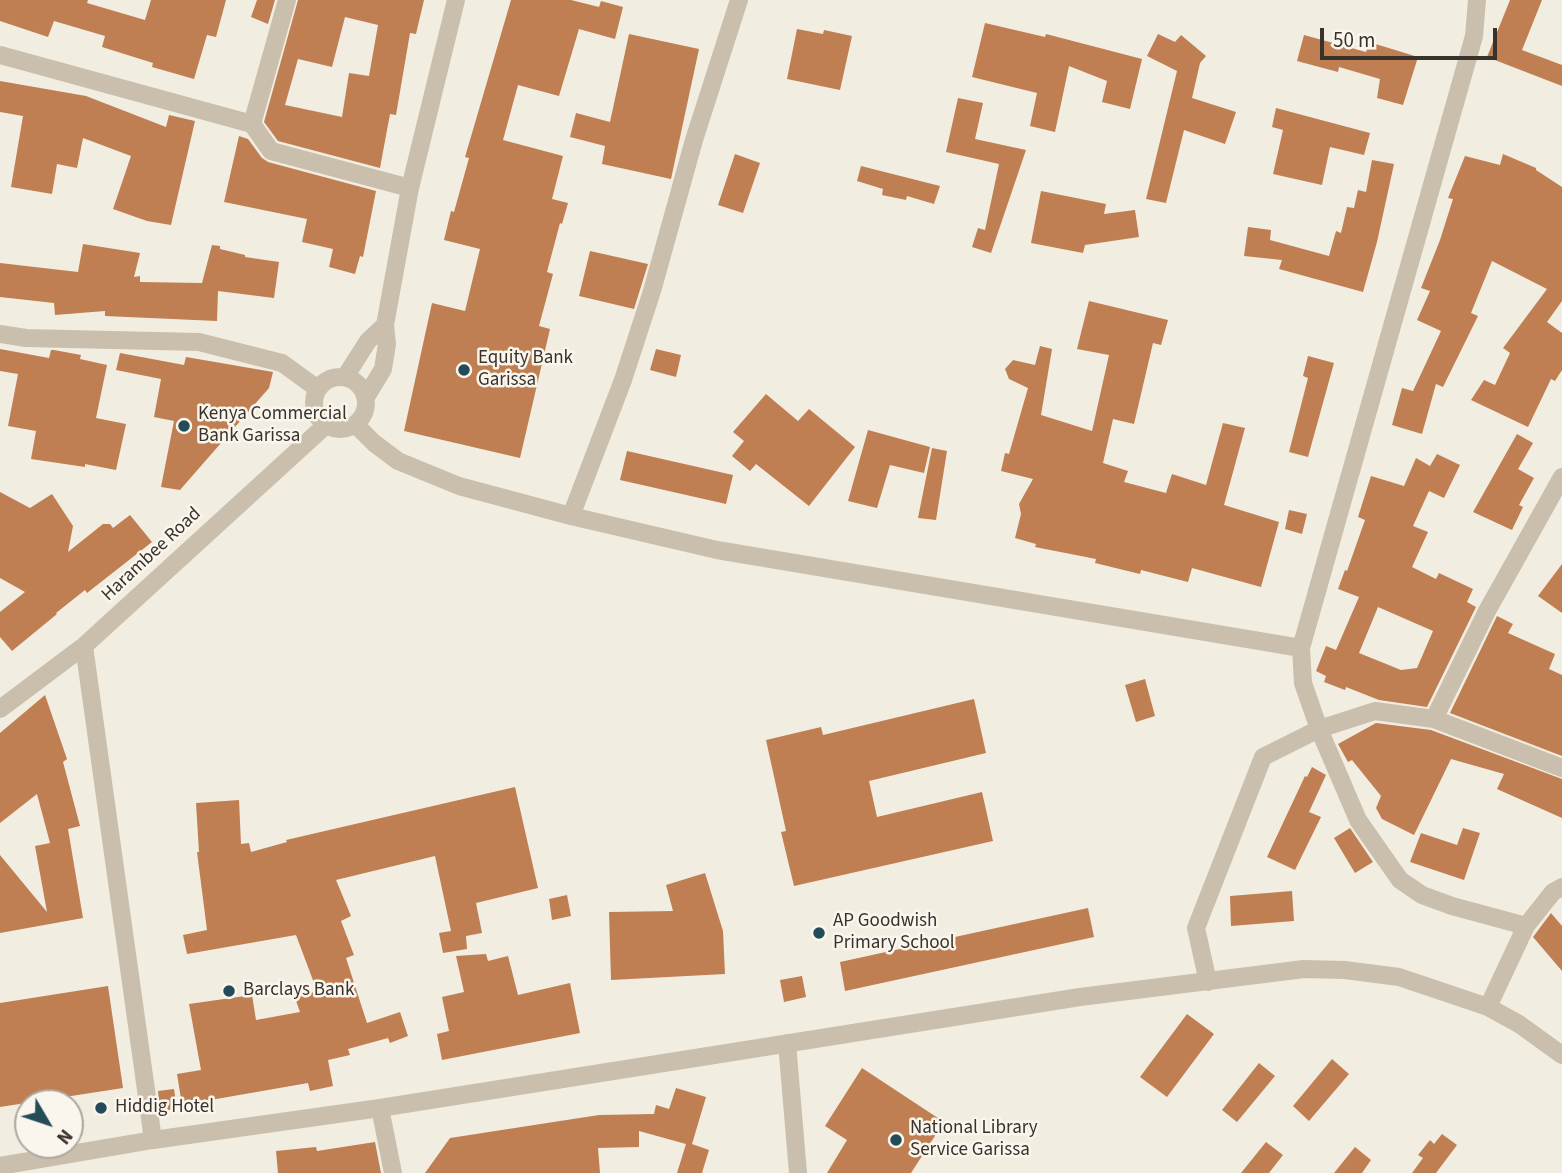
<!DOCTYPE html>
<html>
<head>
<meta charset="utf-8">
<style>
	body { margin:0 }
	#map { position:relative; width:1562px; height:1173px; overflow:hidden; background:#f2ede1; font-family:"Source Sans 3",sans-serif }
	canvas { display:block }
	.north { position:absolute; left:14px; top:1089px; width:70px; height:70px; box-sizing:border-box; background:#faf6ed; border:2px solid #ada89f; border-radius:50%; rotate:129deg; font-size:19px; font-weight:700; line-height:28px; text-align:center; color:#39322b }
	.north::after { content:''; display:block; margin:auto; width:24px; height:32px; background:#234c58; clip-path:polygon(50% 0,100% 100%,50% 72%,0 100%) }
	.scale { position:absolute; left:1320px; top:28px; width:177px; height:32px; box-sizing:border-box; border:4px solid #39322b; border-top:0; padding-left:9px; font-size:21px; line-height:24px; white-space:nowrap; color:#39322b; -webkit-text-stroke:5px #faf6ed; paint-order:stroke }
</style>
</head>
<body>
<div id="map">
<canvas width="1562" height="1173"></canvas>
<div class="north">N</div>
<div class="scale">50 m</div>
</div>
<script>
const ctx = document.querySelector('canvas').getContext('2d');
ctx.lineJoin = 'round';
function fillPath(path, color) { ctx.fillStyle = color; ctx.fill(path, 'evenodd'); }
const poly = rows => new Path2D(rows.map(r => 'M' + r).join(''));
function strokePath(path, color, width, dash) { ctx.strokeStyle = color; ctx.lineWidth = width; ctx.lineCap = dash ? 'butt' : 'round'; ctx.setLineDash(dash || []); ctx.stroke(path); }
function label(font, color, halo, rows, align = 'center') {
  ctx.font = font + ' "Source Sans 3",sans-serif'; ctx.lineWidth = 5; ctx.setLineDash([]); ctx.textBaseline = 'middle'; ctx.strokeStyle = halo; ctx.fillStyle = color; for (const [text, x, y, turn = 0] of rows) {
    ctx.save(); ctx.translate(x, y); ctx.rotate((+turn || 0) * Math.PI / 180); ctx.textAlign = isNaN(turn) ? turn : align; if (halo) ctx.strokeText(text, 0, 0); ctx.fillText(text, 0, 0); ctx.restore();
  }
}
fillPath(poly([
	[0,0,88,0,87,3,145,20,151,0,226,0,216,37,207,35,194,79,152,67,153,63,102,47,105,36,54,21,48,37,0,21],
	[257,0,275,0,268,24,251,17],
	[298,0,424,0,416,34,410,33,396,115,390,114,380,168,278,141,264,122],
	[345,17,378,25,369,76,349,73,342,117,285,105,298,59,332,67],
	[511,0,571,0,599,7,601,1,623,7,615,39,579,29,559,96,518,85,503,140,563,156,552,199,568,203,562,224,560,223,547,272,553,274,539,326,550,329,520,458,404,431,432,303,465,311,480,249,444,240,451,211,454,212,469,158,465,157],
	[1510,0,1542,0,1522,50,1562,65,1562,86,1487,57],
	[985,23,1045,37,1046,34,1142,59,1130,109,1102,102,1107,81,1069,66,1055,132,1030,126,1037,93,972,77],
	[797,29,823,34,824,30,852,36,840,90,787,79],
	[629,34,699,49,671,179,602,164,605,146,570,137,576,113,610,122],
	[1158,34,1175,42,1181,35,1206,56,1200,63,1192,98,1236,112,1225,144,1184,130,1166,203,1146,199,1177,71,1147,56],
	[1304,35,1366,52,1369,42,1418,57,1403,105,1377,98,1380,79,1339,67,1338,72,1297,61],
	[0,81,86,96,166,127,169,115,195,121,171,225,147,221,113,209,131,156,83,138,77,168,57,164,52,194,11,187,23,116,0,112],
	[958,98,983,103,975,139,1026,150,991,253,972,247,978,228,985,230,999,164,946,152],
	[1276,108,1370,133,1364,155,1330,147,1322,185,1273,174,1283,130,1272,127],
	[239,136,248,139,262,158,268,162,376,191,363,257,360,256,355,274,329,267,333,249,302,242,307,219,224,202],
	[735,154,760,163,743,213,718,205],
	[1503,154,1536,168,1536,170,1562,187,1562,301,1547,322,1562,333,1562,370,1555,381,1551,379,1528,427,1471,400,1484,380,1495,385,1510,353,1503,348,1547,289,1492,261,1471,313,1478,316,1443,387,1436,384,1422,434,1392,425,1402,388,1413,391,1441,331,1417,320,1430,291,1421,288,1440,240,1453,199,1448,198,1465,156,1500,165],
	[1372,160,1394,164,1377,242,1363,292,1279,269,1282,260,1244,256,1248,227,1271,230,1270,240,1329,256,1336,231,1341,233,1347,207,1354,208,1358,190,1366,192],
	[861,166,940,186,934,204,907,196,906,200,882,195,883,189,857,181],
	[1041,191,1106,204,1104,214,1135,210,1139,237,1085,245,1083,253,1031,243],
	[83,244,140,253,134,277,140,276,140,282,202,283,212,245,220,246,220,249,245,255,245,257,279,262,274,298,218,291,217,321,105,316,105,311,55,315,54,303,0,297,0,263,78,272],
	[590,251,648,264,634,309,579,296],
	[1089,301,1168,320,1161,345,1153,343,1134,424,1113,419,1103,463,1128,471,1124,482,1166,493,1172,474,1206,485,1223,423,1245,428,1224,505,1279,522,1261,587,1192,568,1188,582,1141,570,1140,574,1095,563,1096,559,1035,547,1036,544,1015,538,1021,514,1019,504,1033,479,1001,471,1005,453,1009,454,1028,388,1009,379,1005,369,1013,360,1035,365,1040,346,1052,349,1041,415,1092,431,1109,355,1077,349],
	[0,349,49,358,51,350,54,350,81,355,80,359,107,365,96,418,126,424,116,470,85,464,85,467,31,459,36,431,8,426,18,374,0,371],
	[656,349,681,355,676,377,650,370],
	[120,353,184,365,186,357,273,372,269,388,180,490,161,487,174,421,154,417,161,379,116,370],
	[1308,356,1334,363,1308,457,1289,452,1308,378,1303,376],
	[766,394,798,421,809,409,855,447,809,506,756,464,750,471,732,456,744,441,733,432],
	[868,430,930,447,924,473,890,465,877,508,848,501],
	[1517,434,1533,443,1518,469,1534,478,1519,505,1523,507,1512,530,1473,512],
	[932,448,947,451,936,520,918,518],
	[627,451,733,475,726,504,620,480],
	[1437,454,1460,465,1444,498,1429,491,1413,526,1428,532,1412,567,1436,579,1439,573,1473,589,1467,602,1476,607,1427,707,1379,700,1346,687,1345,690,1324,682,1326,676,1316,671,1326,646,1336,650,1359,597,1338,589,1345,570,1347,571,1365,520,1358,517,1371,476,1404,486,1416,458,1430,466],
	[1378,607,1433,631,1417,668,1401,670,1359,653],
	[0,492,30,508,52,494,73,526,68,552,103,524,110,524,113,528,130,515,152,542,87,593,85,590,56,613,57,614,12,651,0,637,0,612,25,592,0,578],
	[1289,510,1307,514,1302,534,1285,529],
	[1562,564,1562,613,1538,596],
	[1497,616,1513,624,1508,633,1555,654,1549,669,1562,675,1562,756,1450,713],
	[1145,679,1155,716,1136,722,1125,685],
	[45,695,67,759,63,762,80,826,68,829,83,918,0,933,0,855,47,912,35,846,50,843,37,794,0,823,0,733],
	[974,699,986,753,869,781,877,817,982,792,993,841,794,886,781,832,786,831,766,740,821,727,823,735],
	[1376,723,1431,730,1562,779,1562,818,1497,789,1504,774,1451,759,1414,835,1382,819,1376,808,1381,796,1352,760,1348,762,1338,744],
	[1312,767,1326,775,1309,812,1321,817,1295,870,1267,857,1305,776,1307,777],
	[515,787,538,888,476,903,482,933,466,936,467,949,443,953,439,933,451,931,435,856,336,880,351,916,341,921,354,955,346,958,367,1023,400,1012,408,1036,390,1043,388,1038,348,1049,350,1055,328,1060,333,1086,310,1091,308,1083,182,1105,177,1074,201,1070,189,1004,252,995,256,1020,300,1012,295,998,317,991,296,935,187,954,183,935,207,930,197,852,199,852,196,803,239,800,241,844,249,843,251,852,287,842,286,840],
	[1350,828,1373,862,1355,873,1334,838],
	[1463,828,1480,833,1464,880,1410,862,1421,833,1457,845],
	[705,873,723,931,725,974,611,980,609,912,673,911,666,885],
	[1292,891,1294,921,1231,926,1230,896],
	[567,895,571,916,552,920,549,899],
	[1088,908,1094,937,845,991,840,962],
	[1551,913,1562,926,1562,971,1533,937],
	[486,954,488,961,508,956,518,995,570,983,580,1033,442,1060,437,1034,449,1031,442,997,464,992,456,956],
	[802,976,806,997,784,1002,780,980],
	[108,986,123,1088,0,1107,0,1003],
	[1187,1014,1214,1034,1167,1097,1140,1077],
	[1332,1059,1349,1074,1309,1121,1293,1106],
	[1259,1063,1275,1076,1237,1122,1222,1110],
	[862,1068,944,1122,911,1173,827,1173,847,1140,825,1126],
	[676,1088,706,1097,692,1144,709,1150,702,1173,677,1173,686,1144,639,1131,639,1147,598,1148,600,1173,425,1173,450,1138,599,1115,654,1114,656,1105,669,1109],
	[174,1089,177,1109,160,1111,158,1091],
	[1442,1134,1457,1145,1436,1173,1412,1173,1423,1158,1418,1155,1430,1140,1434,1144],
	[375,1142,381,1173,278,1173,276,1151,316,1147,317,1151],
	[1266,1142,1283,1155,1269,1173,1241,1173],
	[1355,1147,1371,1160,1362,1173,1334,1173]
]), '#bf7f52');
strokePath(poly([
	[1477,0,1474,36,1301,648,1303,683,1319,729,1358,820,1400,880,1422,895,1452,906,1526,926],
	[0,55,252,124,271,151,410,188],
	[252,124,287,0],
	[0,334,26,338,199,342,282,363,318,389],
	[345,377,368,341,385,325],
	'314 403a26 26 0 1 1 52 0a26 26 0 1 1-52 0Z',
	[366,397,383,369,387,344,385,325,410,188,456,0],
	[355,424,374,443,398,461,459,486,571,516,717,550,1301,648],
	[571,516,623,380,652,291,694,140,739,0],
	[84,646,153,1140],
	[0,709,84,646,326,425],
	[1434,719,1487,611,1562,477],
	[1208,982,1196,928,1263,757,1319,729,1375,711,1434,719,1562,768],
	[1488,1007,1526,926,1553,892,1562,887],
	[787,1043,798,1173],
	[380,1108,393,1173],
	[0,1166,153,1140,380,1108,1080,997,1304,969,1345,970,1399,977,1488,1007,1519,1024,1562,1055]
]), '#cabfad', 18);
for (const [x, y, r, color] of [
	[464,370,7,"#234c58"],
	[184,426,7,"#234c58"],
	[819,933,7,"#234c58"],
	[229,991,7,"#234c58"],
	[101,1108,7,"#234c58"],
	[896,1140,7,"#234c58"]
]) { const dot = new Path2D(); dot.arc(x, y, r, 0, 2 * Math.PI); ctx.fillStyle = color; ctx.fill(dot); strokePath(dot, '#faf6ed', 2.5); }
label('19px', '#39322b', '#faf6ed', [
	["Equity Bank",478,359],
	["Garissa",478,381],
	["Kenya Commercial",198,415],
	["Bank Garissa",198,437],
	["AP Goodwish",833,922],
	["Primary School",833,944],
	["Barclays Bank",243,991],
	["Hiddig Hotel",115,1108],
	["National Library",910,1129],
	["Service Garissa",910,1151]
], 'left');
label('19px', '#39322b', '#faf6ed', [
	["Harambee Road",152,555,-43]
]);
</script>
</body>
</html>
